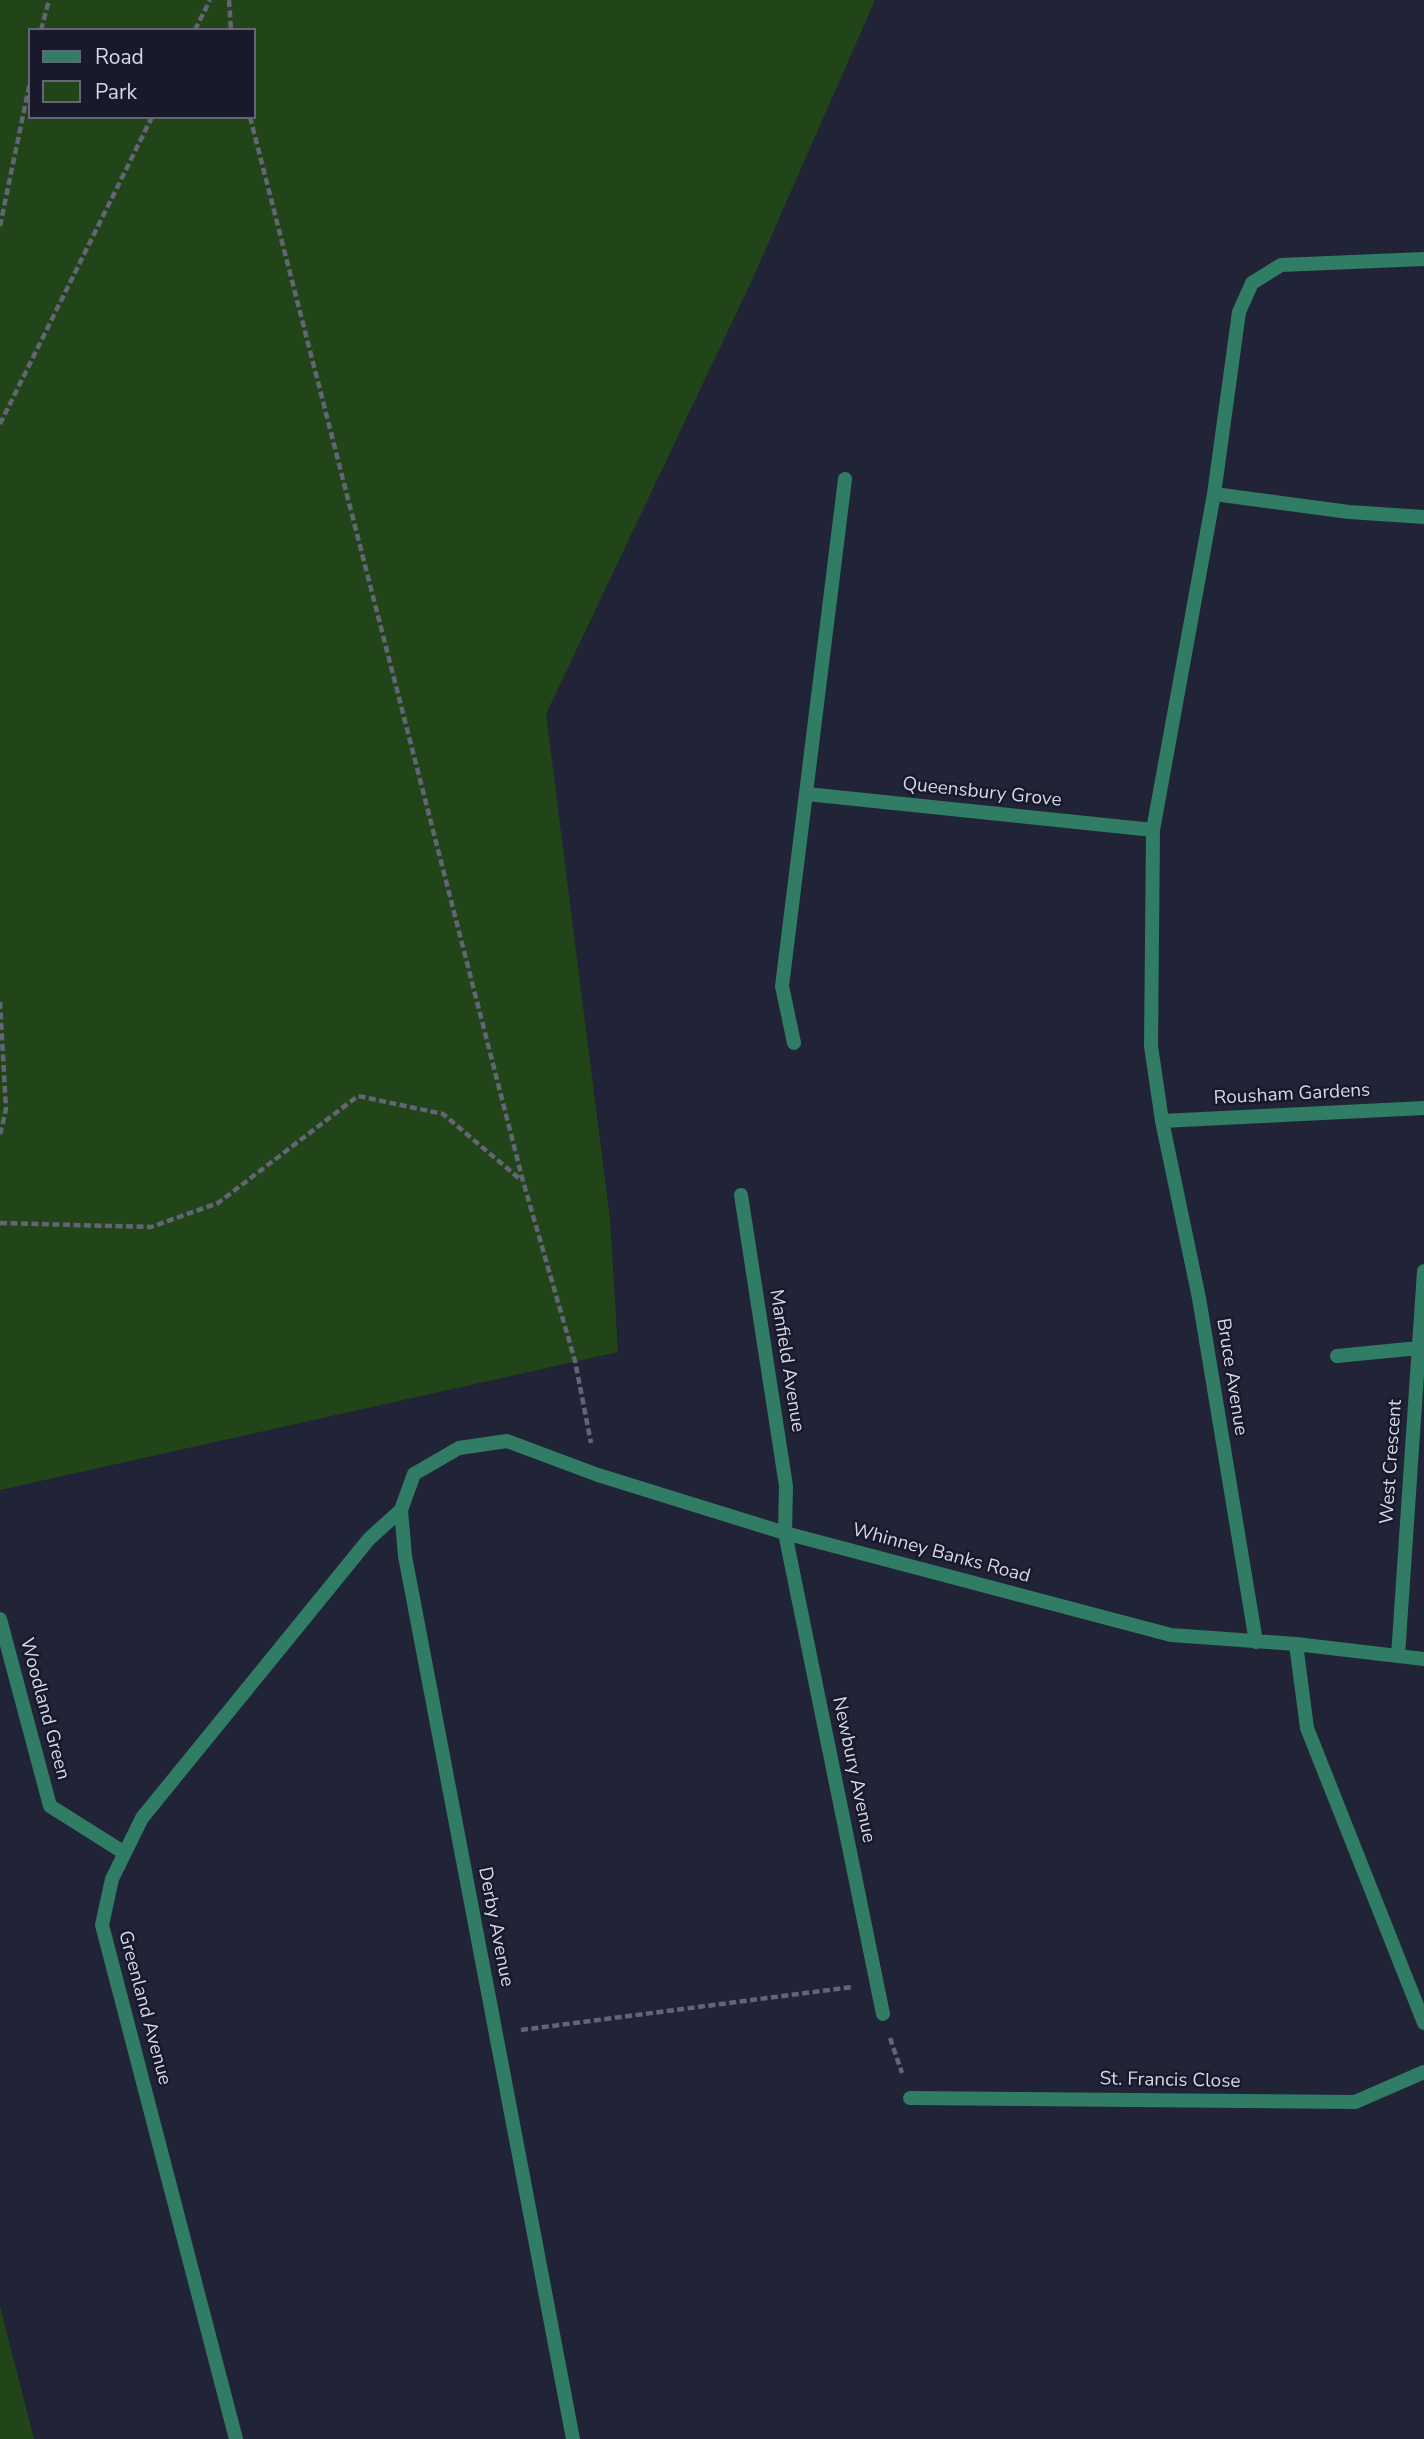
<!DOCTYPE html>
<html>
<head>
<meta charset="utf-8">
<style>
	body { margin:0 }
	#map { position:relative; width:1424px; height:2439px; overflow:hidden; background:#212336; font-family:"Nunito Sans",sans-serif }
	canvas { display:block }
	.legend { position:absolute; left:28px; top:28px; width:228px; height:91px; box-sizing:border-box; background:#181a2c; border:2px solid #646676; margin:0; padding:9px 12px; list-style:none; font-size:21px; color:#d5d7e4 }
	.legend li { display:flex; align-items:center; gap:14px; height:35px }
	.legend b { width:35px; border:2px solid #646676 }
</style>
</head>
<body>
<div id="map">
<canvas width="1424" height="2439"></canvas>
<ul class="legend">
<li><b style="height:9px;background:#307c64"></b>Road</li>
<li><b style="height:19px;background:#214518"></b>Park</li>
</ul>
</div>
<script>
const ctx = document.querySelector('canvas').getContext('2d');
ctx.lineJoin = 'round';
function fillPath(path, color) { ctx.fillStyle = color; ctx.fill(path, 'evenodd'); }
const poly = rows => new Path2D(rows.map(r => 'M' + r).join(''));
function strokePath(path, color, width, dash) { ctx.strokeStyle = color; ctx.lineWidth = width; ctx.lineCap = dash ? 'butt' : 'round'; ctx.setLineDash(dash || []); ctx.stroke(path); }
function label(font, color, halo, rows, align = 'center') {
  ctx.font = font + ' "Nunito Sans",sans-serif'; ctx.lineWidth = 5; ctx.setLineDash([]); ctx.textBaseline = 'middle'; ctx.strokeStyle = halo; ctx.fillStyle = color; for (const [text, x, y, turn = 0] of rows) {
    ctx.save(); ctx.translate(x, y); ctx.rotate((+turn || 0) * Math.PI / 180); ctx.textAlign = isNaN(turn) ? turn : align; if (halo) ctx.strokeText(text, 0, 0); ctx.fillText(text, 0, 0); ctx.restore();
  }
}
fillPath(poly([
	[0,0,875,0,753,278,546,714,610,1219,618,1352,0,1490],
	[30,30,254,30,254,117,30,117],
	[0,2306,34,2439,0,2439]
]), '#214518');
strokePath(poly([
	[229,0,231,30],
	[41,30,49,0],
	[195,30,210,0],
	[250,117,523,1181,575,1361,591,1443],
	[0,226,30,82],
	[0,424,152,117],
	[0,1002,6,1109,0,1135],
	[0,1223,151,1227,218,1203,358,1096,443,1114,521,1180],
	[521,2030,852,1987],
	[890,2038,902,2073]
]), '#636576', 4.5, [7, 3.5]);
strokePath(poly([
	[1214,494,1349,512,1424,517],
	[807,794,1153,830],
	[794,1043,782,986,845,479],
	[1162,1121,1424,1108],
	[741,1195,786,1486,785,1533,883,2014],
	[1337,1356,1419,1348],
	[0,1619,50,1806,123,1852],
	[1256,1642,1199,1298,1162,1121,1151,1046,1153,830,1214,494,1239,312,1252,283,1281,265,1424,259],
	[1296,1644,1307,1728,1424,2023],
	[1398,1656,1424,1271],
	[910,2098,1355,2102,1424,2072],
	[236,2439,102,1925,112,1879,142,1818,369,1539,401,1510],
	[573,2439,405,1556,401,1510,414,1474,459,1448,507,1441,598,1475,785,1533,1171,1635,1296,1644,1424,1659]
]), '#307c64', 14);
label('19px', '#d5d7e4', '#181a2c', [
	["Queensbury Grove",982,793,6],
	["Rousham Gardens",1292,1095,-3],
	["Manfield Avenue",786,1361,81],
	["Bruce Avenue",1231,1377,81],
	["West Crescent",1392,1462,-86],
	["Whinney Banks Road",941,1554,15],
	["Woodland Green",44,1709,75],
	["Newbury Avenue",853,1770,78],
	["Derby Avenue",495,1927,79],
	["Greenland Avenue",144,2008,75],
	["St. Francis Close",1170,2081,1]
]);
</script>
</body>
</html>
